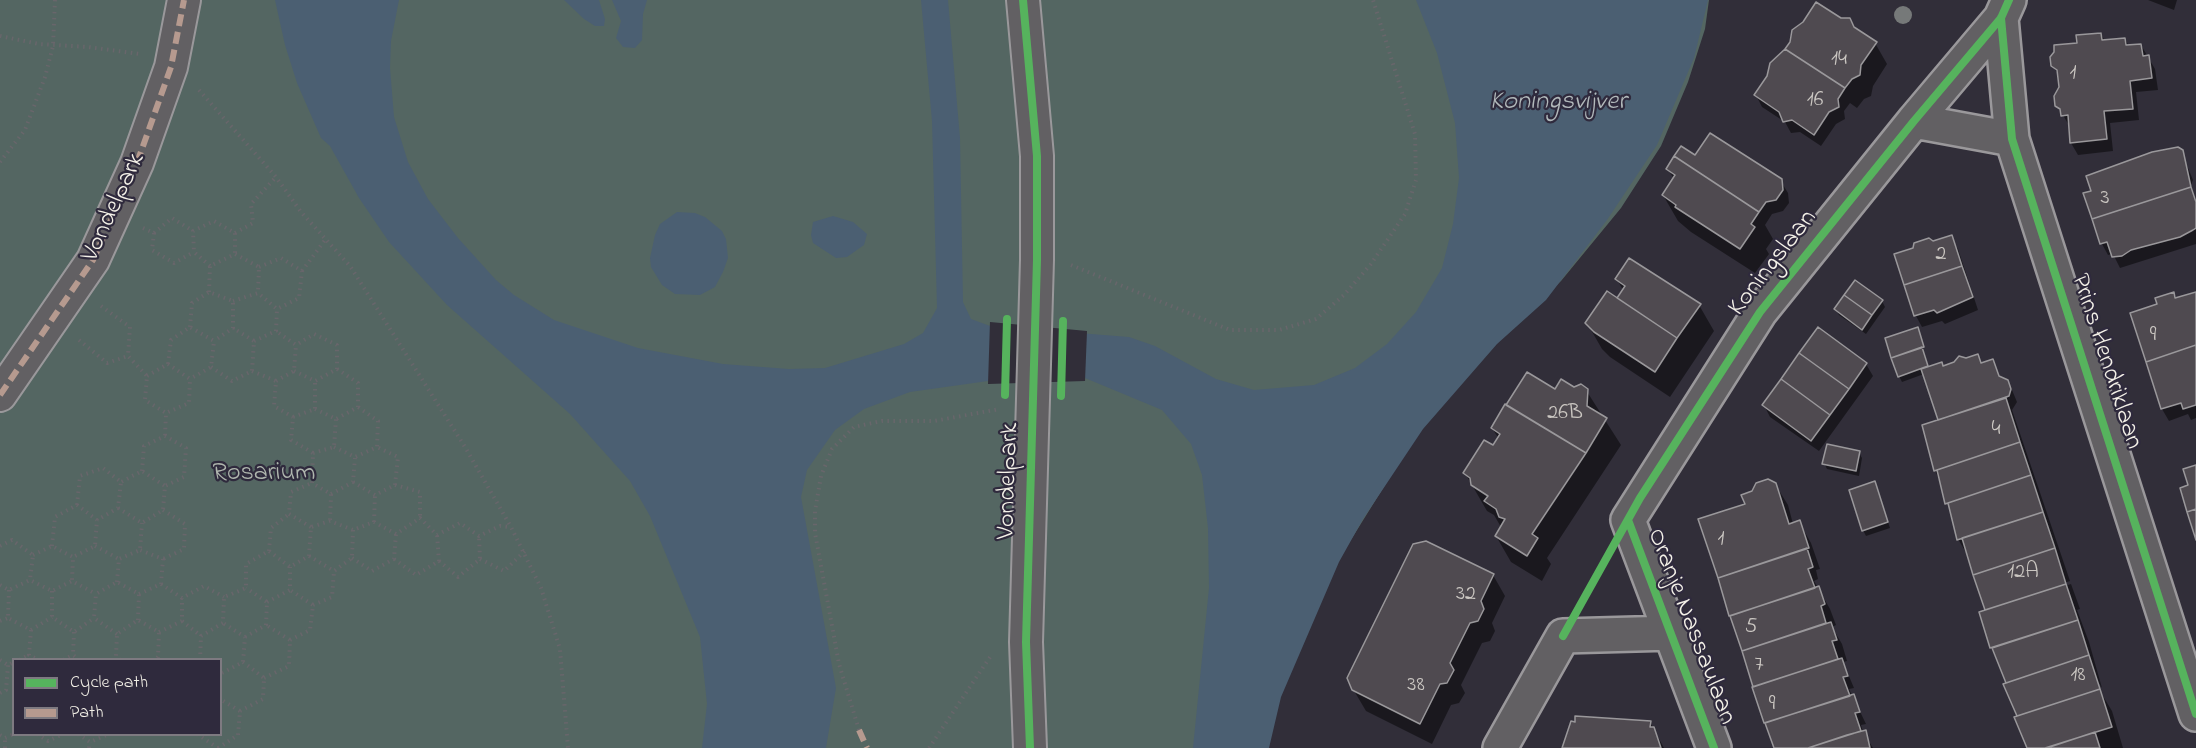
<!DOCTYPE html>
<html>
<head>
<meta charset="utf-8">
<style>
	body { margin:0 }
	#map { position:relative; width:2196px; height:748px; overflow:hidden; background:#312e39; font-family:"Indie Flower",sans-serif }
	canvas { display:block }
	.legend { position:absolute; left:12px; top:658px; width:210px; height:78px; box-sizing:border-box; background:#2f2a3d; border:2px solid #7e7a81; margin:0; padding:8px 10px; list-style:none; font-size:18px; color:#f4f1e8 }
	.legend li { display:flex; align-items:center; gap:12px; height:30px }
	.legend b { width:30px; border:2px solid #7e7a81 }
</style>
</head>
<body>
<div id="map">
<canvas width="2196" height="748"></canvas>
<ul class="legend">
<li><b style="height:8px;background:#56b35d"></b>Cycle path</li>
<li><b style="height:8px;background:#b69a8f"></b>Path</li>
</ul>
</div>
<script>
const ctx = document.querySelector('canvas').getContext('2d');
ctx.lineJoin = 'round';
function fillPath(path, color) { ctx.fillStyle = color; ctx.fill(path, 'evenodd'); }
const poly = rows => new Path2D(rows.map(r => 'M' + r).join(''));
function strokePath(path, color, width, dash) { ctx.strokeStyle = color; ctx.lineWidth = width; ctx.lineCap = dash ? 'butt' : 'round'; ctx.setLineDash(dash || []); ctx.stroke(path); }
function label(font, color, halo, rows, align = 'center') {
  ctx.font = font + ' "Indie Flower",sans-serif'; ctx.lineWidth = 4.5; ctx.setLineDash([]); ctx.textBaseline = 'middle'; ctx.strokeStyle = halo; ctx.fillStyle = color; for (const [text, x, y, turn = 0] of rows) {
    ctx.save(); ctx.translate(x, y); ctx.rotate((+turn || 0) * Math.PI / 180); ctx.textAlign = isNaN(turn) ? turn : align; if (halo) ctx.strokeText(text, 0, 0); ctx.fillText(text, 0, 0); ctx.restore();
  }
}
fillPath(poly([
	[0,0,1709,0,1705,29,1688,82,1661,146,1621,208,1561,281,1498,341,1421,427,1339,559,1284,683,1266,748,0,748],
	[14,660,220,660,220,734,14,734]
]), '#546662');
fillPath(poly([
	[275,0,399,0,391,41,390,68,394,117,408,162,428,199,458,238,496,280,514,295,554,320,638,348,723,364,789,369,825,368,904,344,923,333,937,308,932,121,921,0,948,0,960,138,963,302,971,319,990,326,1129,337,1155,346,1216,379,1254,390,1314,385,1355,368,1387,344,1416,312,1442,268,1453,224,1459,178,1455,123,1437,53,1416,0,1708,0,1694,58,1657,145,1607,220,1546,300,1497,344,1423,429,1363,519,1339,562,1281,697,1269,748,1193,748,1209,588,1208,528,1202,475,1191,444,1162,410,1085,378,988,381,910,392,864,409,835,430,807,470,801,497,836,688,826,748,702,748,707,704,700,637,650,516,630,481,570,414,447,305,389,242,359,198,330,146,321,138,297,83,285,45],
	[564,0,599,0,605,19,604,26,595,26,584,19],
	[612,0,647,0,643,14,642,40,635,48,623,47,616,38,621,21],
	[677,212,695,213,705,217,722,231,726,239,728,258,723,272,715,287,700,295,675,294,662,285,651,267,650,258,655,235,660,224],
	[833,216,853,222,867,234,864,245,847,257,836,258,813,243,811,235,813,222]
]), '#4b5f72');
fillPath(poly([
	[990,322,1087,331,1085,381,988,384]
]), '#312e39');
fillPath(poly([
	[2148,0,2177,0,2174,10],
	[1848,18,1858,31,1875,43,1887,64,1873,86,1871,96,1864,99,1857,108,1850,103,1844,111,1845,119,1836,124,1821,146,1800,132,1791,133,1785,122,1762,107,1756,95,1840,20],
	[2101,34,2105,41,2125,39,2129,46,2141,45,2155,69,2158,90,2136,92,2139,120,2110,123,2113,151,2078,155,2071,143,2070,127,2057,105,2061,92,2059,76,2053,65,2079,44],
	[2181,151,2193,180,2191,185,2196,200,2196,244,2120,268,2113,254,2108,255,2102,244,2085,194,2093,191,2088,177,2101,170],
	[1696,157,1780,180,1788,193,1789,203,1783,211,1772,214,1765,225,1773,239,1766,249,1769,254,1755,273,1691,232,1678,221,1663,195,1674,179,1668,169],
	[1951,237,1958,249,1978,310,1945,324,1942,321,1922,327,1916,316,1896,255],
	[1617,279,1699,305,1714,331,1670,397,1610,357,1602,349,1587,323,1617,300,1623,290],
	[2196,293,2196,418,2191,420,2188,414,2169,421,2162,409,2132,314,2159,305,2173,294,2176,300],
	[1882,301,1885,307,1866,334,1839,315,1835,309],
	[1818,329,1866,364,1873,376,1819,451,1770,417,1764,405],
	[1917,329,1929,368,1943,367,1961,358,1966,360,1978,356,1982,364,1992,361,2001,379,2007,381,2012,389,2001,403,2003,405,2012,390,2017,402,2012,410,2070,581,1990,607,1990,610,2071,584,2080,609,2077,610,2089,642,2102,688,2098,682,2095,683,2112,711,2123,748,2028,748,2021,733,2016,718,2019,717,2008,683,1991,648,1981,613,1986,610,1971,561,1958,539,1953,523,1956,522,1935,470,1940,421,1924,374,1902,382,1899,376],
	[1584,387,1621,445,1547,558,1551,564,1542,581,1511,562,1496,536,1501,527,1494,515,1487,511,1465,473,1494,447,1499,439,1492,428,1556,391],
	[1859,453,1862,458,1859,476,1827,469,1824,463],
	[1875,483,1890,528,1866,536,1863,530],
	[1775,484,1788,505,1793,524,1799,522,1811,543,1820,569,1816,570,1818,579,1814,581,1830,609,1836,625,1832,627,1842,644,1847,661,1843,662,1854,688,1849,689,1866,724,1861,725,1863,732,1873,748,1774,748,1719,579,1747,505],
	[1493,575,1505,596,1492,623,1495,631,1490,641,1482,643,1461,685,1465,693,1459,703,1451,705,1432,744,1366,711,1353,689],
	[1650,722,1664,748,1563,748,1572,723]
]), '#0007');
const building = poly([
	[1816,2,1841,18,1850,18,1854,27,1877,42,1861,65,1860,75,1852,79,1845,88,1785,49,1790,42,1792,30,1803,22,1816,2],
	[2101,33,2102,40,2125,38,2126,45,2141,44,2143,56,2149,55,2152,78,2130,81,2133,109,2104,111,2107,139,2070,143,2068,115,2061,116,2060,109,2055,106,2054,96,2059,87,2057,70,2051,66,2050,57,2054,52,2054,45,2077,43,2076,35,2101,33],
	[1785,49,1845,88,1838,99,1839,107,1829,112,1814,135,1792,120,1783,122,1779,112,1754,95,1767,76,1770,63,1785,49],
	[1710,133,1782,179,1783,190,1776,200,1766,202,1759,212,1674,156,1681,146,1695,155,1710,133],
	[2178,147,2183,150,2191,187,2092,219,2083,193,2091,191,2086,176,2152,152,2178,147],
	[1674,156,1759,212,1751,224,1755,227,1740,249,1675,207,1676,205,1662,195,1675,175,1666,169,1674,156],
	[2191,187,2196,202,2196,228,2193,230,2180,237,2131,250,2122,256,2112,257,2107,242,2100,244,2092,219,2191,187],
	[1952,235,1962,266,1904,285,1894,254,1913,248,1914,243,1929,238,1933,241,1952,235],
	[1629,258,1701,304,1677,338,1617,298,1625,286,1615,279,1629,258],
	[1962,266,1973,297,1937,313,1934,310,1914,316,1904,285,1962,266],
	[1855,280,1883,300,1872,315,1844,295,1855,280],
	[1607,291,1677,338,1655,372,1594,332,1585,323,1607,291],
	[2174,292,2175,298,2196,292,2196,345,2146,362,2130,313,2157,304,2155,298,2174,292],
	[1844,295,1872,315,1862,330,1834,309,1844,295],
	[1818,327,1867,363,1849,389,1799,353,1818,327],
	[1918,327,1924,347,1891,358,1885,338,1918,327],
	[2196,345,2196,405,2183,409,2181,403,2161,409,2146,362,2196,345],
	[1922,347,1928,366,1898,377,1891,358,1922,347],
	[1799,353,1849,389,1830,415,1781,379,1799,353],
	[1978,354,1981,363,1993,359,1999,376,2008,380,2011,389,2009,396,1938,420,1921,369,1942,362,1943,366,1954,362,1959,356,1966,358,1978,354],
	[1527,372,1555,389,1561,379,1574,387,1581,384,1588,389,1587,406,1607,418,1586,453,1506,405,1527,372],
	[1781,379,1830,415,1811,441,1762,405,1781,379],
	[2006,398,2020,442,1934,471,1922,425,2006,398],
	[1505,404,1586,453,1532,534,1538,538,1527,556,1495,536,1505,519,1499,517,1496,509,1484,501,1488,496,1471,485,1470,478,1463,473,1484,440,1493,445,1500,434,1491,428,1505,404],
	[2020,442,2031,475,1945,504,1937,470,2020,442],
	[1827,444,1860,451,1856,471,1822,464,1827,444],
	[2196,465,2196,509,2187,512,2180,488,2188,485,2183,469,2196,465],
	[2031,475,2043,512,1957,540,1948,503,2031,475],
	[1768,479,1776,483,1789,524,1800,520,1809,548,1718,578,1698,519,1745,504,1741,495,1752,491,1756,483,1768,479],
	[1875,481,1888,522,1862,531,1849,490,1875,481],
	[2196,509,2196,540,2187,512,2196,509],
	[2043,512,2055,548,1973,575,1962,538,2043,512],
	[1426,541,1494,574,1481,601,1484,609,1478,621,1470,623,1450,663,1454,670,1447,683,1440,684,1420,724,1352,690,1347,678,1413,544,1426,541],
	[1807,548,1813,567,1808,569,1815,588,1729,616,1718,578,1807,548],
	[2055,548,2066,584,1985,610,1973,575,2055,548],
	[2066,584,2078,620,1990,648,1979,612,2066,584],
	[1819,586,1825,604,1821,606,1826,623,1742,651,1730,616,1819,586],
	[2078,620,2089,655,2006,683,1992,648,2078,620],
	[1831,622,1837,640,1832,641,1838,659,1753,687,1742,651,1831,622],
	[2089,655,2100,689,2017,716,2003,684,2089,655],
	[1842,658,1848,676,1843,677,1850,696,1764,723,1752,687,1842,658],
	[2100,689,2112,727,2045,748,2027,748,2014,717,2100,689],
	[1854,694,1860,712,1855,713,1861,731,1808,748,1774,748,1765,723,1854,694],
	[1575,716,1651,721,1650,727,1654,727,1661,748,1562,748,1571,721,1575,722,1575,716],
	[1866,730,1870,748,1808,748,1847,735,1866,730],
	[2095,732,2100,748,2047,748,2095,732]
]);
fillPath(building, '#4f4a50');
strokePath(building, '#9a989b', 1.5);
const pedestrian = poly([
	[1023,0,1037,156,1037,260,1026,642,1030,748],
	[0,395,93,260,137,163,171,67,184,0]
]);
const minor = poly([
	[2001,18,2012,139,2196,714],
	[1914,121,2012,139],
	[1500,748,1563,636,1672,633],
	[1714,748,1628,520,1760,312,1914,121,2001,18,2009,0]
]);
strokePath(pedestrian, '#9a989b', 36);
strokePath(minor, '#9a989b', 38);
strokePath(poly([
	[0,36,39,44,88,47,140,54],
	[199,90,276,177,301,212,350,266,465,447,511,527,541,588,560,649,568,748],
	[0,162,25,130,45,77,53,46,55,0],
	[143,228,154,233,152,250,174,263,194,252],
	[154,233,172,218,193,231],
	[235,233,253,223,251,204,276,177],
	[1071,265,1230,330,1279,330,1316,319,1344,295,1371,264,1405,214,1416,180,1415,134,1373,0],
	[210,266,194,252,193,231,214,221,235,233,235,254],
	[259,267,281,258,302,271,299,298,277,309],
	[302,271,325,240],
	[209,292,210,266,235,254,259,267,258,293,233,301],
	[101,306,130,327,128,356,147,376,145,400,166,413,165,436],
	[190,327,192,303,209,292,233,301,233,328,214,341],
	[79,340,107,363,128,356],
	[254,341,276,331,277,309,258,293],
	[168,364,171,340,190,327,214,341,211,367,190,379],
	[211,367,232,381,252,371,254,341,233,328],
	[252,371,276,381,274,406,293,417,291,440,313,453,312,483,331,494,330,521],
	[294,371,315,381,337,369,337,345,314,334,296,345],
	[147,376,168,364,190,379,189,403,166,413],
	[276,381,294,371,296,345,276,331],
	[315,409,336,419,358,407,358,383,337,369],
	[293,417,315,409,315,381],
	[334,447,355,457,377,447,378,421,358,407],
	[313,453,334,447,336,419],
	[142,471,144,446,165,436,186,448,184,477,165,486],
	[353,482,375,495,395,485,398,457,377,447],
	[395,485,420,492,420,518],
	[331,494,353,482,355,458],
	[77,505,80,476,103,468,121,482,118,508,97,520],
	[118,508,142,523,163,510,165,486,142,471,121,482],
	[163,510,185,524,184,549,163,559],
	[374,522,375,495],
	[311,527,289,514,291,492,312,483],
	[0,546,12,540,33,555,30,580],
	[52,546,55,517,77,505,97,520,95,546,73,557],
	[95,546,119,559],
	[269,551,271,528,289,514],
	[33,555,52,546,73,557,72,581],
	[309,556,334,571,352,558,353,530],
	[352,558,372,571,394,559,396,534],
	[394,559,416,575,439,561,437,535],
	[480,559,504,571,525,551],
	[439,561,458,577,480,559,479,536],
	[117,582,119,559,140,550,142,523],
	[161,584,182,598,204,586,224,597],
	[0,585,9,590,30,580,52,591,72,581,96,594],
	[9,590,8,618,31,630,52,617],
	[52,591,52,617,74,632,94,618],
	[139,594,161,584,163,559,140,550],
	[267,602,290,590,290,567],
	[313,605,332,597,334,571],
	[0,621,8,618],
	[182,621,201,636],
	[31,630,29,655,39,660],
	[74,632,73,655,79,660],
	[159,632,182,621,182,598],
	[117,634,94,618,96,594,117,582,139,594,138,620],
	[245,637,266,625,267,602,246,588],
	[290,640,310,630,313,605,290,590],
	[0,660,8,665,14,662],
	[19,660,29,655],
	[63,660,73,655],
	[120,660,116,656,117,634,138,620,159,632,158,657,154,660],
	[200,660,201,636,223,623,224,597,246,588,246,564,269,551,290,567,309,556,311,527,330,521,353,530,374,522,396,534,420,518,437,535,460,523,479,536,500,526,510,527],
	[220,672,220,698],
	[222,673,243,662,245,637,223,623],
	[264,678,289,666,290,640,266,625],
	[0,693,6,690,8,665],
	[240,711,263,699,264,678,243,662],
	[859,730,839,664,815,533,815,511,821,476,832,449,854,427,882,421,934,421,1000,409],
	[37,734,48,741,63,734],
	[78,734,90,742,109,734],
	[197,734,218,748],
	[0,735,5,738,14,734],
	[5,748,5,738],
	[89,748,90,742],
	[218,748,238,735,240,711,220,699],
	[929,748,992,654]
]), '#68666b', 4, [1.5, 4.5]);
strokePath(pedestrian, '#626063', 32);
strokePath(minor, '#626063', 33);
strokePath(poly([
	[0,395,93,260,137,163,171,67,184,0],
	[859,730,867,748]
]), '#b69a8f', 6, [12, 6]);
strokePath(poly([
	[1023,0,1037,156,1037,260,1026,642,1030,748],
	[2001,18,2012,139,2196,714],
	[1005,395,1007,319],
	[1061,396,1063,321],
	[1628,520,1714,748],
	[1563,636,1640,498,1760,312,1914,121,2001,18,2009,0]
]), '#56b35d', 8);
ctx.fillStyle = '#767979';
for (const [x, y] of [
	[1903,15]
]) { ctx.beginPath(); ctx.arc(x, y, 9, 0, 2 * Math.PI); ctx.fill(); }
label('22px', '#cbc7c2', null, [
	["14",1839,60],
	["1",2073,74],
	["16",1815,101],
	["3",2105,199],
	["2",1941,255],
	["9",2153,336],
	["26B",1565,414],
	["4",1996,430],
	["1",1721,540],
	["12A",2023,573],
	["32",1466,595],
	["5",1751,628],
	["7",1759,666],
	["18",2078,676],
	["38",1416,686],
	["9",1772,705]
]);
label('26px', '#f4f1e8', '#2f2a3d', [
	["Vondelpark",115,208,-65],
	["Koningslaan",1774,264,-52],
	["Prins Hendriklaan",2105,362,72],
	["Vondelpark",1010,481,-88],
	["Oranje Nassaulaan",1690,627,69]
]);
label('26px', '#afb6ae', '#2f2a3d', [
	["Rosarium",264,475]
]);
label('italic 27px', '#b2b9bb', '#2f2a3d', [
	["Koningsvijver",1558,104]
]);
</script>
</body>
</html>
